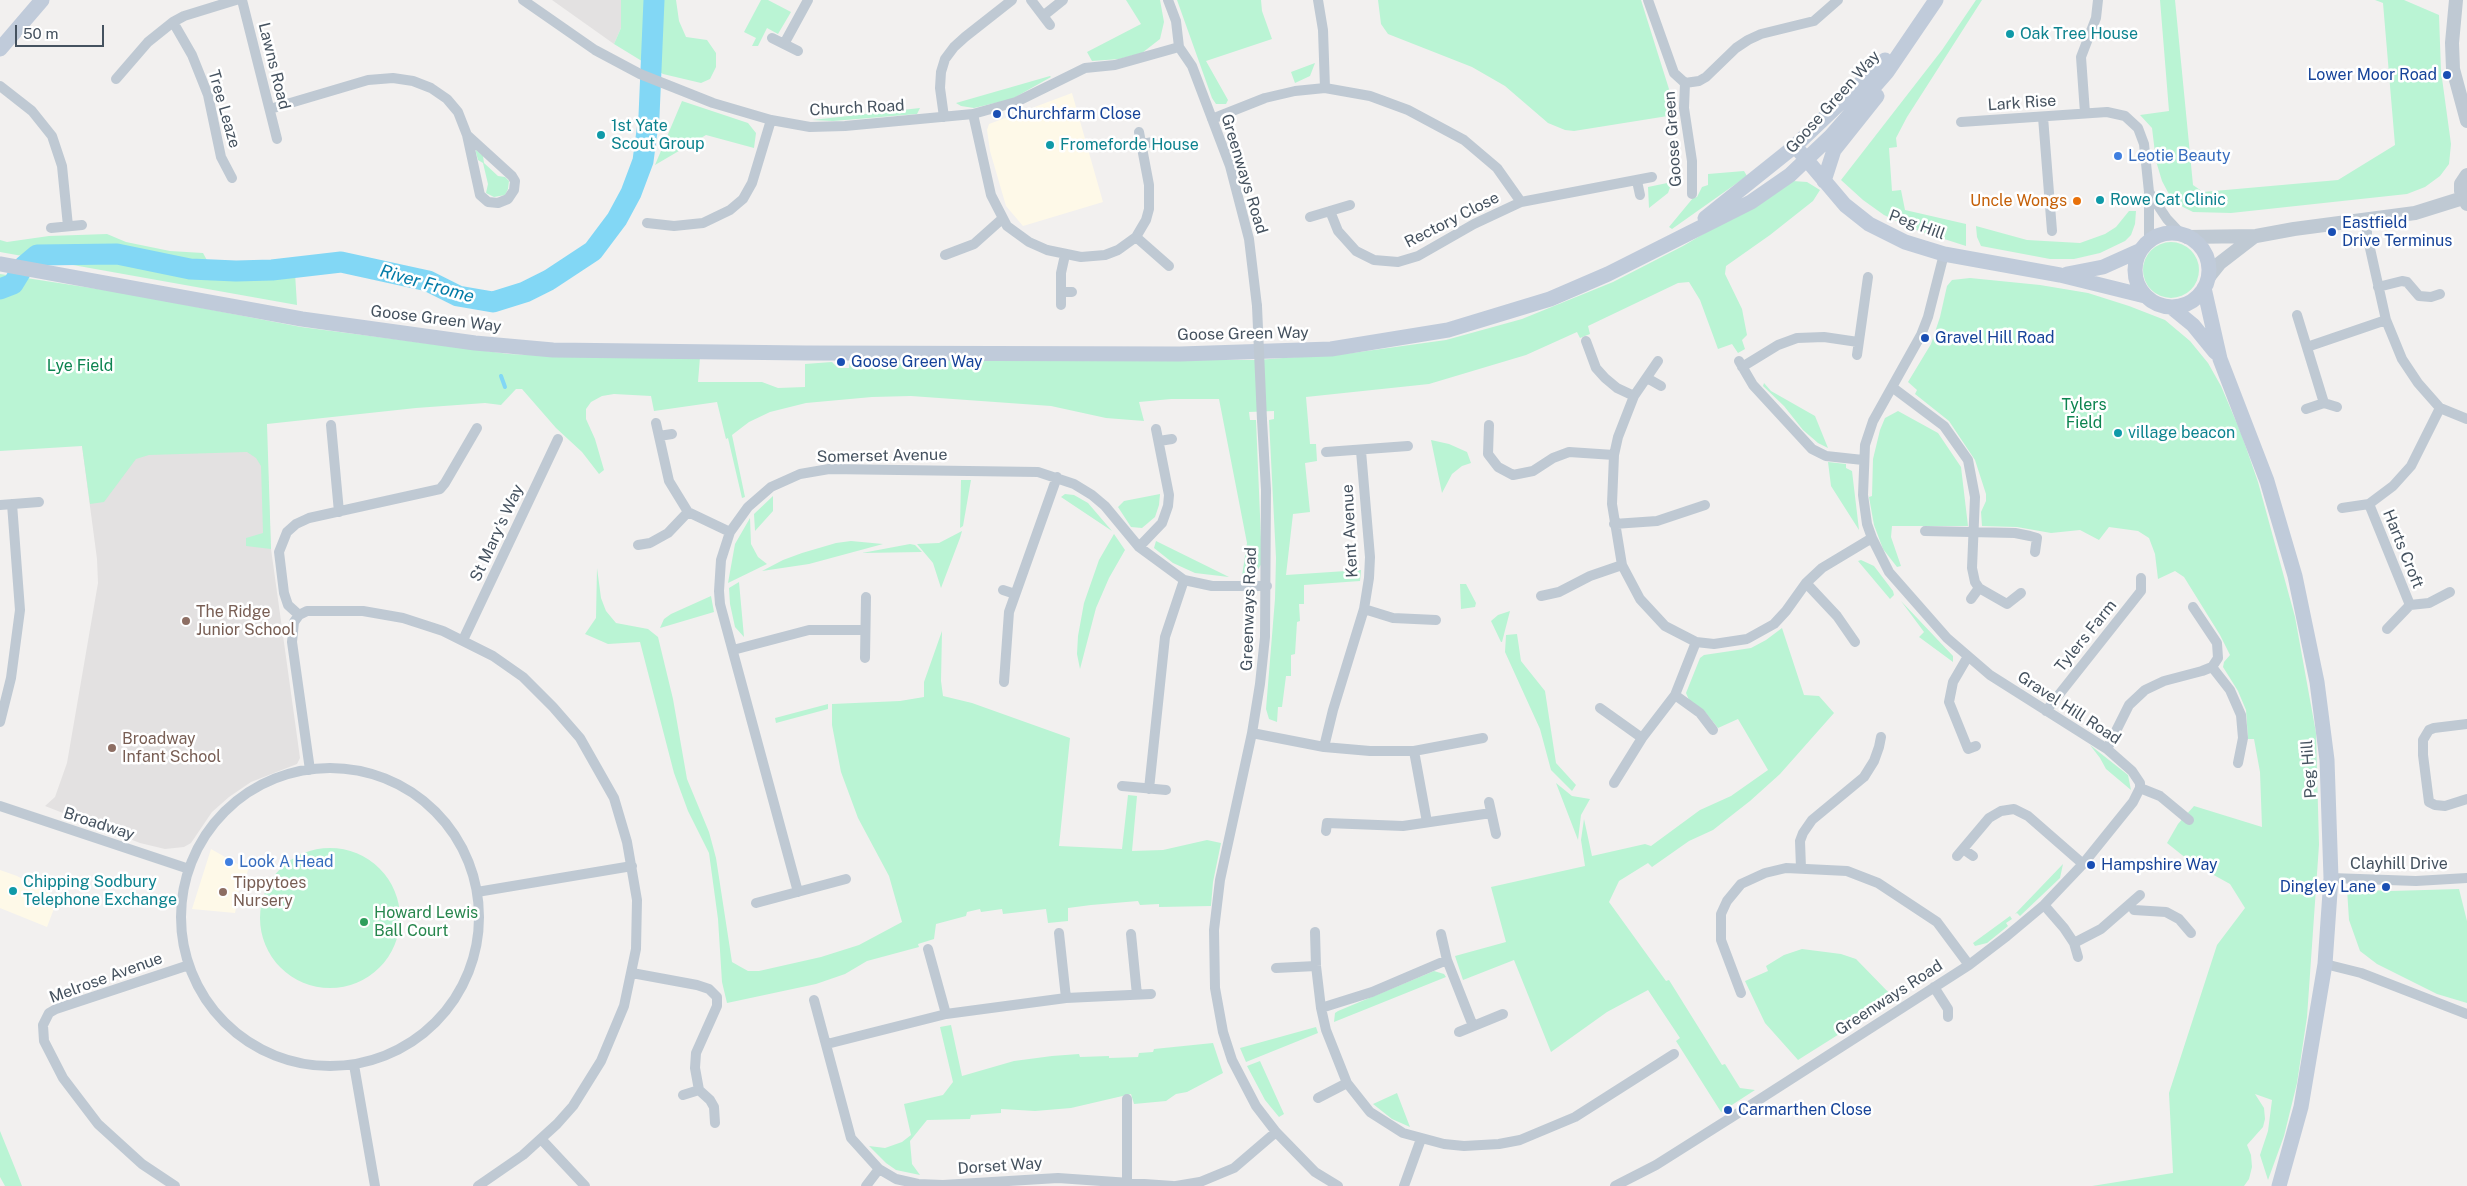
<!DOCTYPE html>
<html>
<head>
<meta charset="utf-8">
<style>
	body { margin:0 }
	#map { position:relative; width:2467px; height:1186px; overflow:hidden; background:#f2f0ef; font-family:"Public Sans",sans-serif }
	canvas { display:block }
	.scale { position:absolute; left:15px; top:25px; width:89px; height:22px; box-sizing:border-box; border:2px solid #45525f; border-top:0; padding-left:6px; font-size:15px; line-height:18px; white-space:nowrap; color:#45525f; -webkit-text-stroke:4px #fff; paint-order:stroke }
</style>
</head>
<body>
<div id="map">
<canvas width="2467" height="1186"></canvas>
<div class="scale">50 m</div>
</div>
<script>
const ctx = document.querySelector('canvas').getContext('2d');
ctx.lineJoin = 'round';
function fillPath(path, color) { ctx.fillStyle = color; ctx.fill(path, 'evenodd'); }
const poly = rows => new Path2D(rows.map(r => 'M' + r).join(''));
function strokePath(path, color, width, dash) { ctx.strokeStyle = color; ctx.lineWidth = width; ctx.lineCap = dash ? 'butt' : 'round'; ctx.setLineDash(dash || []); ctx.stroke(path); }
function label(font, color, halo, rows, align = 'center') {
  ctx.font = font + ' "Public Sans",sans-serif'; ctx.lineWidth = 5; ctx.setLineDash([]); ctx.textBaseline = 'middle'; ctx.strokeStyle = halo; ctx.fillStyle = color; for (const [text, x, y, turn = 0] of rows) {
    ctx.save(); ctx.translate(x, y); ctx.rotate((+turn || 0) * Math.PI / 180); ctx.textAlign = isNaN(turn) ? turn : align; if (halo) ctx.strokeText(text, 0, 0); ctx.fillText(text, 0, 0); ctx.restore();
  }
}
fillPath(poly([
	[1072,93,1103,202,1023,226,1006,206,990,151,987,130,989,124],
	[211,849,248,870,245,880,242,879,236,902,231,901,237,904,235,913,192,909],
	[0,870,17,876,58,898,47,927,0,908]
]), '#fef9e8');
fillPath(poly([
	[552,0,621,0,621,28,614,44],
	[266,424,271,549,300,758,297,764,251,782,229,797,212,812,191,843,184,847,165,849,140,843,45,806,55,797,67,763,98,583,97,559,82,446]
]), '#e3e1e1');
fillPath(poly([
	[621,0,676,0,679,21,686,37,707,40,716,53,716,67,710,79,701,83,663,74,614,44,621,28],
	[761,0,768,0,791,12,778,34,767,28,758,46,752,46,756,38,744,32],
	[1126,0,1160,0,1164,22,1160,39,1142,53,1119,59,1092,61,1087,52,1141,24],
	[1177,0,1261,0,1262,11,1272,39,1206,61,1228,100,1226,104,1216,104,1212,98],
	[1378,0,1641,0,1674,105,1674,115,1574,131,1565,130,1548,123,1505,86,1472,67,1388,34,1381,24],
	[1976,0,1982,0,1907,117,1896,138,1897,147,1889,148,1892,191,1901,190,1905,210,1966,224,1966,246,1913,229,1884,215,1863,200,1841,180,1942,50],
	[2160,0,2175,0,2193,185,2203,192,2338,180,2395,145,2383,3,2375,0,2404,0,2439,15,2441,71,2451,144,2449,164,2440,176,2425,187,2407,194,2231,213,2193,212,2183,207,2171,198,2162,181,2156,161,2152,128,2140,115,2169,111],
	[1315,63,1310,76,1295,83,1291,72],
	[1050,76,1051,77,1012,99,974,108,961,106,956,103],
	[682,101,748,123,756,133,754,148,706,135,655,165],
	[920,108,917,114,833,121,812,120],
	[475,149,483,156,484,163,498,176,505,177,509,181,508,189,505,195,494,197,486,193,488,184,483,163,478,160],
	[1744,171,1747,176,1672,229,1669,227,1693,198,1697,197,1702,187,1708,185,1708,174],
	[1793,181,1807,182,1820,190,1813,201,1770,235,1726,266,1725,274,1742,309,1747,335,1742,340,1745,349,1738,353,1732,344,1718,349,1700,300,1689,282,1678,283,1588,326,1590,334,1580,338,1577,332,1526,355,1429,384,1306,397,1310,444,1316,444,1317,461,1305,463,1310,512,1293,514,1286,575,1361,570,1360,581,1304,585,1304,604,1299,604,1300,621,1297,622,1295,654,1291,655,1291,676,1286,676,1282,707,1278,707,1277,722,1269,719,1266,709,1275,599,1276,558,1269,420,1274,419,1274,411,1249,412,1250,420,1256,420,1262,563,1254,576,1242,576,1247,543,1219,399,1171,399,1139,402,1144,421,1106,418,1051,406,911,396,872,397,806,403,770,412,749,422,732,435,745,497,742,498,728,438,726,439,717,402,654,411,651,396,614,394,602,396,591,402,586,409,586,419,595,439,604,470,599,474,582,452,556,428,522,389,516,389,501,405,485,403,416,408,267,424,271,549,246,546,246,538,263,533,261,466,256,458,247,452,149,455,136,459,104,502,90,504,82,446,0,451,0,274,124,293,301,327,509,354,572,357,700,357,698,382,762,382,778,388,805,387,805,364,832,362,838,368,849,368,850,358,1256,360,1352,353,1446,340,1522,319,1613,282,1683,246],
	[1672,182,1668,193,1649,208,1648,187],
	[2129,211,2136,211,2135,224,2131,235,2125,241,2100,253,2074,259,2050,259,1981,246,1977,237,1976,226,2027,240,2080,243,2105,234,2116,227],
	[107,234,126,242,170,251,203,253,214,273,261,275,295,273,297,305,0,252,0,240,7,242,49,236],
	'2143 270a28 28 0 1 1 56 0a28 28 0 1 1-56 0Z',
	[1970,278,2040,285,2088,293,2129,306,2165,320,2190,341,2208,363,2221,386,2241,433,2258,482,2295,617,2316,733,2319,845,2307,1017,2297,1083,2284,1136,2268,1180,2260,1155,2268,1131,2272,1100,2255,1094,2264,1108,2265,1119,2263,1127,2247,1145,2251,1155,2252,1167,2249,1179,2244,1186,2092,1186,2173,1173,2169,1093,2217,945,2245,908,2230,884,2192,863,2167,843,2178,824,2194,806,2262,827,2260,772,2254,739,2248,739,2246,710,2238,691,2223,667,2224,662,2230,655,2220,635,2184,577,2175,571,2158,579,2155,554,2149,538,2138,531,2109,527,2099,540,2080,530,2051,533,2017,527,1982,526,1981,512,1986,501,1986,494,1975,460,1949,421,1915,394,1917,390,1908,382,1931,344,1940,317,1947,286,1952,280],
	[1764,383,1771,391,1815,416,1828,448,1818,443,1803,430,1784,406,1763,386],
	[1898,411,1938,433,1961,467,1968,526,1892,526,1891,537,1901,566,1897,567,1883,549,1874,525,1869,497,1872,496,1873,459,1880,430,1885,418],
	[1431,440,1449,444,1467,452,1471,463,1462,466,1452,474,1442,493],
	[1828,462,1846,464,1846,468,1852,471,1859,530,1831,486],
	[961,480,971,480,963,526,960,528],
	[1065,494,1074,495,1088,503,1112,531,1061,497],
	[1160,494,1159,505,1155,517,1142,528,1131,527,1118,507,1124,501],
	[773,496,773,511,755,531,754,514],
	[750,518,751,544,758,557,767,564,728,583,735,544],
	[962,531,960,538,941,588,933,563,917,544,939,543],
	[1114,534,1125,550,1109,578,1096,608,1080,669,1077,654,1078,636,1084,603,1099,560],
	[851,541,883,544,809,564,762,571,783,560,802,553,836,543],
	[1156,541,1229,577,1195,573,1173,563,1154,548],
	[910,544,915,545,922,552,862,553],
	[1861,560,1874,566,1893,591,1894,595,1890,599,1858,561],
	[597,568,601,598,606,611,616,623,648,629,658,637,673,699,687,779,709,832,716,858,732,962,739,966,748,971,759,971,821,957,859,945,902,922,889,876,858,818,841,772,832,725,832,704,900,701,924,697,924,682,942,631,941,681,943,696,972,703,1070,738,1059,846,1122,849,1128,795,1137,796,1132,851,1163,850,1207,840,1221,843,1213,882,1211,906,1159,907,1159,904,1140,905,1138,901,1091,905,1068,908,1068,921,1048,923,1046,909,1003,914,1002,909,981,912,980,909,967,912,966,916,936,924,934,939,918,944,919,947,867,961,845,974,816,984,727,1003,722,982,718,919,709,853,688,811,674,773,640,642,608,644,585,634,596,618],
	[739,582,744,637,735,627,730,604,729,588],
	[1460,584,1466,584,1476,603,1475,607,1461,609],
	[711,596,714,612,660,628,664,619,671,614],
	[1901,601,1953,656,1953,662,1919,637,1924,632],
	[1510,611,1502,642,1501,642,1491,621,1498,615],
	[1782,628,1804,695,1819,696,1834,713,1780,774,1750,801,1713,830,1689,841,1652,867,1648,863,1619,881,1609,902,1666,981,1669,980,1722,1065,1725,1064,1740,1088,1755,1090,1721,1112,1676,1041,1680,1038,1648,990,1607,1012,1551,1052,1514,960,1463,980,1455,956,1506,942,1491,887,1585,866,1581,840,1584,819,1592,856,1645,844,1651,846,1700,810,1731,796,1768,770,1738,719,1718,728,1706,713,1689,700,1686,693,1700,658,1704,655,1751,648,1766,640],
	[1517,634,1521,661,1545,691,1556,763,1576,785,1572,791,1551,770,1540,729,1505,652,1506,635],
	[828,704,828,709,776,723,775,718],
	[2090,745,2128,775,2131,790,2106,769,2100,758],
	[1556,783,1572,796,1590,799,1581,815,1578,840],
	'260 918a70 70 0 1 1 140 0a70 70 0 1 1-140 0Z',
	[2063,864,2060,878,2020,916,2017,913,2015,914],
	[2347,889,2391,891,2459,889,2467,921,2467,1003,2437,994,2377,964,2360,951,2349,920],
	[2010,916,2012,919,2006,923,2008,926,1987,943,1975,946,1973,943],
	[1802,949,1841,954,1856,959,1893,997,1898,997,1798,1060,1765,1023,1745,981,1768,971,1766,966,1784,955],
	[1434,971,1444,974,1446,977,1334,1022,1335,1013,1338,1011],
	[951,1025,962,1076,1014,1061,1052,1056,1079,1054,1080,1057,1109,1056,1109,1058,1138,1057,1139,1053,1153,1052,1154,1049,1213,1043,1223,1073,1187,1092,1176,1094,1166,1101,1134,1104,1131,1094,1071,1108,1035,1111,1001,1109,1001,1113,971,1115,970,1119,927,1120,910,1141,912,1164,920,1175,896,1170,886,1163,869,1146,885,1148,902,1142,911,1135,904,1104,943,1095,953,1082,940,1027],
	[1316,1027,1318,1033,1246,1062,1240,1048],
	[1260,1061,1284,1114,1279,1117,1265,1100,1247,1066],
	[1397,1093,1410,1127,1392,1119,1373,1104],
	[0,1131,15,1168,22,1186,5,1186,0,1177]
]), '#baf4d4');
strokePath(poly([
	[501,376,505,387]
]), '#82d7f5', 4);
strokePath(poly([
	[0,289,13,284,24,266,37,255,117,254,190,269,236,271,272,270,341,262,428,281,458,296,493,302,525,292,549,280,593,251,617,219,631,193,643,161,649,116,654,0]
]), '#82d7f5', 21);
strokePath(poly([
	[242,0,277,139],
	[523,0,595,50,640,74,713,103,771,120,810,127,845,126,973,114,1016,102,1085,68,1115,65,1179,47],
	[1031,0,1050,25],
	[1168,0,1176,21,1179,47,1192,66,1230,166,1249,239,1257,306],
	[1318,0,1323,30,1325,88],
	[1648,0,1674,73,1685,83],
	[1043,16,1063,0],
	[173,22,192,55,208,95,221,157,232,178],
	[772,38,798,51],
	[784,44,808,0],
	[116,79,148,42,173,22,184,16,236,0],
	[1685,83,1699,81,1706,77,1736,48,1748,40,1761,34,1814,21,1838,0],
	[1685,83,1684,108,1692,161,1692,194],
	[0,86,32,111,52,136,62,166,68,226],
	[270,109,368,80,393,78,413,81,431,88,447,99,458,112,467,135,512,176,515,181,514,190,508,199,498,203,488,202,480,195,467,135],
	[2085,113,2081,57,2096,18,2098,0],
	[973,114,991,195,1007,226,1029,242,1047,250,1081,257,1105,255,1118,250,1136,237,1146,220,1149,209,1149,185,1139,132],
	[944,117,940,88,941,72,945,59,954,47,965,37,1012,0],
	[2043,117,2052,231],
	[1212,119,1265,98,1295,91,1325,88,1370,96,1408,110,1464,140,1497,168,1521,202],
	[1961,122,2107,112,2125,116,2138,128,2144,144,2149,192,2149,241],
	[1142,144,1153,142],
	[1637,181,1640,195],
	[2149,192,2167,219,2182,235],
	[1330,211,1338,231,1356,251,1374,260,1398,262,1418,256,1474,224,1521,202,1652,177],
	[1310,217,1350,205],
	[2367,220,2367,235,2386,320,2402,359,2418,383,2440,408,2467,419],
	[647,223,674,226,703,223,730,210,743,199,752,183,771,120],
	[51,228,82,225],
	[1136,237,1169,266],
	[1944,254,1928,317,1921,335,1873,421,1865,445,1863,495,1867,524,1872,538,1889,572,1947,638,1990,675,2107,749,2132,771,2140,783,2140,788],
	[945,255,974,244,1002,219],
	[2378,287,2402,281,2407,282,2419,296,2431,297,2440,294],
	[1061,292,1072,292],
	[1061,305,1061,273,1065,255],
	[2297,315,2324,403],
	[1586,341,1596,368,1605,378,1617,388,1634,396],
	[2307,347,2386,320],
	[1857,355,1868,277],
	[1658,361,1634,396,1618,437,1614,455,1612,504,1622,565,1640,599,1665,626,1696,642,1714,644,1747,639,1774,624,1786,611,1806,583,1822,568,1872,538],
	[1739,361,1753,385,1812,449,1826,456,1863,460],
	[1742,367,1778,345,1797,338,1824,337,1858,342],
	[1647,378,1661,386],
	[1892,387,1944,426,1968,460,1975,497,1972,568,1975,582,1979,588,2007,604,2021,593],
	[2306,409,2324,403,2337,407],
	[1262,420,1266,490,1265,637,1260,684,1252,733,1220,880,1214,930,1215,988,1223,1032,1232,1060,1256,1106,1276,1132,1315,1172,1338,1186],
	[656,423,669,481,688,512,730,532],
	[331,425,339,512],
	[1489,425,1488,454,1498,467,1513,475,1533,471,1553,458,1569,452,1614,455],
	[659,436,672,434],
	[1159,441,1172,439],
	[1326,452,1408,446],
	[2369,504,2410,605],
	[0,505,39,502],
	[2342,508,2369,504,2393,486,2411,466,2440,408],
	[1614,524,1657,521,1705,505],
	[1925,531,2015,533,2030,536,2037,538,2035,552],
	[638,545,650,543,668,533,688,512],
	[1139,547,1162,523,1168,506,1169,495,1156,429],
	[1806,583,1837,616,1855,642],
	[1003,590,1015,594],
	[1541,596,1559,592,1590,576,1622,565],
	[1971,599,1979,588],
	[1364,609,1393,618,1436,620],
	[299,615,288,605,284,593,279,552,287,532,296,524,309,518,440,489,445,483,477,428],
	[2387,629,2410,605,2429,603,2450,592],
	[463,640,558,439],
	[733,650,809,630,865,630],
	[865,658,866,597],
	[1967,658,1953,682,1949,702,1968,749,1976,746],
	[2212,667,2230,690,2241,715,2243,738,2238,763],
	[1004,682,1009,612,1057,477],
	[1675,695,1700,713,1713,730],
	[1600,708,1642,738],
	[2046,711,2141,591,2141,578],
	[0,722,11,678,20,610,12,504],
	[2467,724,2434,728,2429,730,2423,740,2423,755,2429,802,2435,805,2445,806,2467,799],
	[1252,733,1324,747,1370,751,1414,751,1483,738],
	[1324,747,1333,710,1364,609,1369,578,1370,557,1361,451],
	[2107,749,2129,705,2145,690,2164,681,2202,671,2212,667,2218,658,2217,643,2193,607],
	[1414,751,1427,822],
	'181 917a149 149 0 1 1 298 0a149 149 0 1 1-298 0Z',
	[310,770,292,642,294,622,299,615,307,611,363,611,403,618,443,631,493,656,523,677,553,707,580,738,614,798,627,842,637,900,636,949,624,1006,601,1061,573,1106,557,1124,523,1155,478,1186],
	[1614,783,1642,738,1675,695,1696,642],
	[1122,786,1166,790],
	[2140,788,2160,796,2189,820],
	[1149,789,1165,637,1184,580],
	[1489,802,1496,834],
	[0,806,189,869],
	[1326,831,1327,823,1403,826,1491,813],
	[1963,849,1973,856],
	[1957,856,1989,818,2001,811,2014,809,2028,816,2083,864],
	[1801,868,1800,841,1803,833,1812,820,1864,777,1874,761,1879,747,1881,737],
	[2331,878,2416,881,2467,878],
	[477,892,632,866],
	[798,892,720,604,719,591,721,560,730,532,748,507,771,487,800,474,829,469,1038,472,1074,484,1092,495,1105,506,1139,547,1184,580,1212,586,1267,586],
	[756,903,846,879],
	[2044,905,2064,928,2074,943,2078,957],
	[2134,910,2166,912,2179,919,2191,933],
	[1315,932,1316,966,1321,1008,1326,1030,1347,1083,1370,1112,1403,1133,1444,1144,1464,1146,1499,1144,1520,1140,1575,1117,1674,1054],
	[1059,933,1066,998],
	[1131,934,1137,995],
	[1441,934,1447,960,1473,1026],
	[2074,943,2101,929,2140,895],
	[928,949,946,1014],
	[2325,964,2361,973,2467,1014],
	[1276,968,1316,966],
	[632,973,697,985,709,989,717,997,717,1006,696,1053,695,1068,699,1090,710,1100,714,1107,715,1123],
	[1934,987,1948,1009,1948,1017],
	[1741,993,1721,940,1721,914,1727,901,1741,884,1765,873,1786,868,1847,871,1878,883,1937,922,1969,965],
	[814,1000,851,1138,879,1169,896,1179,918,1184,943,1185,1058,1178,1173,1186],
	[1321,1008,1372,992,1447,960],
	[1459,1032,1503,1014],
	[827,1044,946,1014,1066,998,1151,994],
	[354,1065,375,1186],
	[683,1095,699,1090],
	[1318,1098,1347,1083],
	[541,1139,585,1186],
	[1127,1182,1127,1099],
	[175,1186,142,1164,98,1124,63,1078,44,1041,43,1025,49,1013,56,1009,189,965],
	[866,1186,879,1169],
	[1176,1186,1200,1182,1234,1168,1276,1132],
	[1404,1186,1421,1139],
	[1615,1186,1656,1165,1732,1117,1969,965,2007,936,2044,905,2083,864,2133,802,2140,788]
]), '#bfc9d3', 10);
strokePath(poly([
	[2456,0,2452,43,2453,69,2467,121],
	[2467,175,2461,184,2461,191,2467,204],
	[2187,237,2256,236,2294,229,2415,213,2463,198],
	[2208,278,2220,263,2255,236]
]), '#bfc9d3', 14);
strokePath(poly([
	[0,49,42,0],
	[1795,146,1845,205,1869,224,1905,242,1944,254,2060,275,2145,296],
	[1824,181,1834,150,1877,96],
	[1705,218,1795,146,1885,60],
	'2135 270a37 37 0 1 1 74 0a37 37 0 1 1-74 0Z',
	[0,264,302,319,475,343,553,350,806,353,1180,354,1331,349,1448,330,1550,299,1608,274,1751,202,1790,175,1831,136,1887,72,1936,0],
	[2067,274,2103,267,2141,250],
	[2204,288,2220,359,2267,481,2295,576,2317,682,2327,760,2331,878,2325,964,2301,1107,2279,1186],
	[2171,307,2193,325,2215,352]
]), '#c0cbda', 15);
strokePath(poly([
	[1257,306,1262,420]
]), '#bfc9d3', 10);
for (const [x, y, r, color] of [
	[2010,34,5,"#0f9aa8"],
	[2447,75,5,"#1a4fb4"],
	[997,114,5,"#1a4fb4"],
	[601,135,5,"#0f9aa8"],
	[1050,145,5,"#0f9aa8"],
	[2118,156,5,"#3f7fe0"],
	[2100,200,5,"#0f9aa8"],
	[2077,201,5,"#e8710a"],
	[2332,232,5,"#1a4fb4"],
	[1925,338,5,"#1a4fb4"],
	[841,362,5,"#1a4fb4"],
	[2118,433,5,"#0f9aa8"],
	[186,621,5,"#8d6e63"],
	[112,748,5,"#8d6e63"],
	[229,862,5,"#3f7fe0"],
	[2091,865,5,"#1a4fb4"],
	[2386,887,5,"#1a4fb4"],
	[13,891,5,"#0f9aa8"],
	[223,892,5,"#8d6e63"],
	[364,922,5,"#2e9e5b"],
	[1728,1110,5,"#1a4fb4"]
]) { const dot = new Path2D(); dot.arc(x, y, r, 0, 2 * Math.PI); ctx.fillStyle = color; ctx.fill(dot); strokePath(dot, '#fff', 2); }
label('16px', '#0d838f', '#fff', [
	["Oak Tree House",2020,34],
	["1st Yate",611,126],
	["Scout Group",611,144],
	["Fromeforde House",1060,145],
	["Rowe Cat Clinic",2110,200],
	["village beacon",2128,433],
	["Chipping Sodbury",23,882],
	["Telephone Exchange",23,900]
], 'left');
label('16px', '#45525f', '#fff', [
	["Lawns Road",274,66,76],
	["Goose Green Way",1833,102,-48],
	["Lark Rise",2022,103,-4],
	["Church Road",857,108,-3],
	["Tree Leaze",224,109,74],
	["Goose Green",1673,139,-94],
	["Greenways Road",1244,174,73],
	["Rectory Close",1452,220,-27],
	["Peg Hill",1917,225,20],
	["Goose Green Way",436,319,7],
	["Goose Green Way",1243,334,-1],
	["Somerset Avenue",882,456,-1],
	["Kent Avenue",1350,531,-93],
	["St Mary's Way",497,533,-65],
	["Harts Croft",2403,549,68],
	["Greenways Road",1249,609,-88],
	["Tylers Farm",2086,636,-51],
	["Gravel Hill Road",2069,708,33],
	["Peg Hill",2309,769,-94],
	["Broadway",99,824,18],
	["Clayhill Drive",2399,864],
	["Melrose Avenue",106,978,-20],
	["Greenways Road",1889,998,-33],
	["Dorset Way",1000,1166,-4]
]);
label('16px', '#164399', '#fff', [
	["Lower Moor Road",2437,75,"right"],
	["Churchfarm Close",1007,114],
	["Eastfield",2342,223],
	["Drive Terminus",2342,241],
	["Gravel Hill Road",1935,338],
	["Goose Green Way",851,362],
	["Hampshire Way",2101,865],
	["Dingley Lane",2376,887,"right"],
	["Carmarthen Close",1738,1110]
], 'left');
label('16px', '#366cbe', '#fff', [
	["Leotie Beauty",2128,156],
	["Look A Head",239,862]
], 'left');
label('16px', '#c56008', '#fff', [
	["Uncle Wongs",2067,201]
], 'right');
label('16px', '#0d8450', '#fff', [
	["Lye Field",80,366],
	["Tylers",2084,405],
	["Field",2084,423]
]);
label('16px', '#785e54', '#fff', [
	["The Ridge",196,612],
	["Junior School",196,630],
	["Broadway",122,739],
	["Infant School",122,757],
	["Tippytoes",233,883],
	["Nursery",233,901]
], 'left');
label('16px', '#27864d', '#fff', [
	["Howard Lewis",374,913],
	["Ball Court",374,931]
], 'left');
label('italic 18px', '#027ba7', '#fff', [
	["River Frome",427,284,16]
]);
</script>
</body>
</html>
